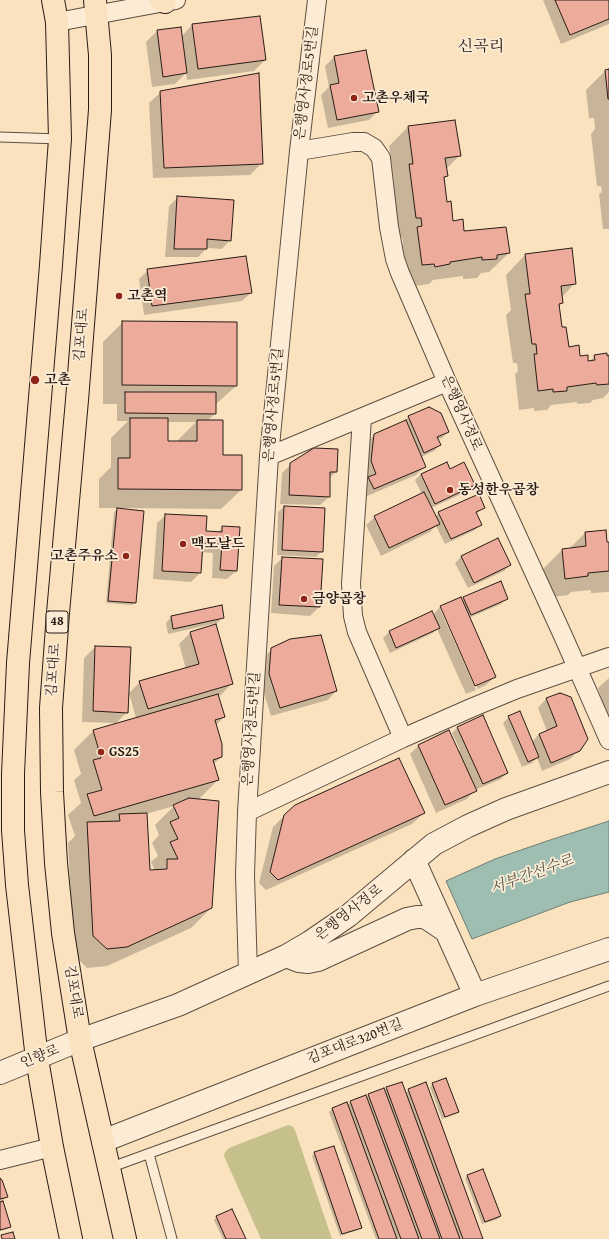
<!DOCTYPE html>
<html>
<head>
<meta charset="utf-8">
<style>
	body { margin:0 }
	canvas { display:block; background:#fae2bf }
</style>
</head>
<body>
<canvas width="609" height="1239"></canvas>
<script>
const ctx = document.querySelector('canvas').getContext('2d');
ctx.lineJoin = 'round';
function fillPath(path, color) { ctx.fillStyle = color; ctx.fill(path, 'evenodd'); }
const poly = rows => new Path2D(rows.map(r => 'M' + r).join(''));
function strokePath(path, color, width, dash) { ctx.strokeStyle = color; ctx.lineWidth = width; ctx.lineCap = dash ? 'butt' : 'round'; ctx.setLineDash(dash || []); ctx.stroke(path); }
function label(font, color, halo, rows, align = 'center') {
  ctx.font = font + ' "Gentium Book Plus","Noto Serif KR",serif'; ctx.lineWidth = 3.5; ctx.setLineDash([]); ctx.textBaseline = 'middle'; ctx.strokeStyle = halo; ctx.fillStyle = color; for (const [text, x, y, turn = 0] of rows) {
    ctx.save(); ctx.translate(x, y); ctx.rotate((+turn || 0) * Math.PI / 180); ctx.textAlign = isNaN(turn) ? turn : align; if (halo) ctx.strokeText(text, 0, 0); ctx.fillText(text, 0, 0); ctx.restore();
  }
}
fillPath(poly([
	[288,1125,292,1126,295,1130,332,1239,261,1239,224,1156,225,1152,229,1148]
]), '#c6c18c');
const water = poly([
	[609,821,609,892,570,902,472,939,446,881,495,859,547,841,609,821]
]);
fillPath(water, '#9ebeb2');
strokePath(water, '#6f7d74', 1);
fillPath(poly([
	[543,0,609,0,609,24,561,44],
	[192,25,265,60,254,71,187,80,186,73,175,84,152,87,146,42,157,31,180,28,181,37],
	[365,51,378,111,369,120,328,128,321,95,329,87,325,66,334,57],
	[609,70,609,229,603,229,599,194,602,192,601,186,597,186,591,134,595,129,594,118,589,118,586,90,605,71],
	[161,92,261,164,250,175,153,178,149,103],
	[409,126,459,156,446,169,447,176,443,179,446,203,452,222,463,232,509,253,489,272,481,273,477,278,463,279,463,276,433,280,429,284,415,286,415,283,403,284,398,247,403,243,402,237,397,237,390,185,394,181,389,146],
	[178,197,230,240,222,249,207,248,198,257,165,257,169,206],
	[525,255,575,283,562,297,562,303,558,307,561,328,568,348,588,363,595,356,609,356,609,392,603,398,593,400,590,403,577,404,577,402,551,405,547,410,534,411,534,408,519,410,515,374,518,371,517,363,513,363,506,315,511,310,506,275],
	[148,270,251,293,242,301,144,315,139,279],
	[123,322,236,386,215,405,215,413,208,421,222,456,241,490,221,509,123,508,135,603,132,605,106,603,114,512,118,508,99,508,99,479,111,467,111,438,128,421,117,421,117,404,103,404,103,342],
	[167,422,196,422,178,440,178,442,167,442],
	[429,408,448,432,442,438,437,440,440,445,434,451,421,457,425,466,416,475,365,497,366,444,374,435,403,422,408,417],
	[291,464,336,472,329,478,329,497,320,505,280,504,282,473],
	[449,470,473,485,468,491,431,508,435,517,439,513,484,507,476,514,480,525,475,530,445,544,436,526,430,532,381,556,366,525,375,517,422,494,415,480,421,474],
	[284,507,322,551,316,557,277,555,278,512],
	[166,515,205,532,217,533,223,527,236,571,227,579,212,578,213,553,201,552,200,573,191,582,153,579,157,523],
	[585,533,606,543,609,543,609,592,591,593,591,590,571,592,568,595,545,598,543,569,562,550,569,549],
	[498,540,510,565,504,571,468,588,455,563,461,557],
	[282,558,319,607,310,616,271,613,274,566],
	[460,598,461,600,464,598,507,598,501,604,469,618,495,677,486,685,478,689,442,609,440,609,476,690,466,694,437,629,433,633,390,653,383,638,389,632,432,613,433,615,440,607],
	[171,617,223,617,217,623,168,634,166,623],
	[216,626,232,683,221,695,218,696,224,717,216,725,221,757,214,764,218,780,198,800,211,908,191,928,107,966,87,968,74,955,68,843,75,836,68,815,81,803,74,780,81,774,74,750,93,731,136,718,129,693,140,682,186,669,179,644,190,633],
	[174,806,155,825,159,835,152,843,158,856,151,862,155,871,149,871,146,814],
	[95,647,127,712,116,723,82,722,84,658],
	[272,649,336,691,328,700,271,716,261,683,263,658],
	[609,678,609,722,598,688],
	[560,694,579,750,570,759,542,771,537,758,532,763,522,767,503,723,509,717,532,742,539,734,547,731,538,708,546,699],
	[458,727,507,773,501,779,475,790,467,799,436,813,410,754,418,746,458,751,460,750,452,733],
	[424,813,412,824,266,890,259,883,273,827,285,815],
	[433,1084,458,1111,455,1114,442,1119,430,1087],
	[387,1088,405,1093,409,1090,482,1239,376,1239,329,1112,332,1109,347,1104,347,1105,351,1102,366,1098,369,1095,384,1091],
	[315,1153,361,1227,358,1230,340,1236,312,1156],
	[467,1176,500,1216,498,1219,482,1224,465,1178],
	[0,1179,7,1196,2,1201,10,1226,7,1229,0,1231],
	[232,1210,245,1239,223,1239,214,1220,216,1217]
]), '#0003');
const building = poly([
	[555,0,609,0,609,19,570,35,555,0],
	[260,16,266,60,198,69,192,24,260,16],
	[181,27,187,73,163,77,157,30,181,27],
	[366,50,379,112,337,120,330,85,339,83,334,56,366,50],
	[609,69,609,99,608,99,605,70,609,69],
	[259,73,263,164,164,168,160,91,259,73],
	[455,120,461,156,445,158,448,176,444,177,447,202,451,201,453,221,463,219,464,231,506,227,510,253,497,255,497,259,482,260,482,257,450,262,450,264,435,267,434,264,422,265,417,227,422,226,421,218,416,218,409,164,413,164,408,126,455,120],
	[177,196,234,200,231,241,207,239,207,249,174,249,177,196],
	[572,248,576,284,561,286,563,303,559,304,562,327,566,327,569,347,579,345,580,356,588,355,588,361,595,360,594,355,607,353,607,356,609,355,609,384,597,385,596,383,567,387,567,391,553,392,553,389,538,391,534,354,537,354,536,344,532,344,525,294,530,294,525,254,572,248],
	[246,256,252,293,152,306,147,269,246,256],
	[122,321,237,322,237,386,122,385,122,321],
	[125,392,216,392,216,414,125,413,125,392],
	[429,407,441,413,449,432,437,437,441,445,424,453,408,416,429,407],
	[130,418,168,418,168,441,197,441,197,420,223,420,223,455,242,455,242,490,118,489,118,458,130,458,130,418],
	[406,420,426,467,374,489,368,477,376,474,371,461,374,434,406,420],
	[314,448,338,449,337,472,330,472,330,497,289,495,290,463,314,448],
	[447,462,450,469,464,462,475,485,435,504,421,474,447,462],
	[424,492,440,524,389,548,374,516,424,492],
	[479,494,485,508,476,512,482,525,451,539,438,512,479,494],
	[284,506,325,508,323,552,282,550,284,506],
	[117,508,144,511,136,603,108,601,117,508],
	[165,514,207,516,206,531,222,532,222,526,240,527,237,571,220,570,222,544,203,543,201,573,162,571,165,514],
	[606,530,607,542,609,542,609,571,588,573,588,576,565,579,562,549,586,546,585,532,606,530],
	[498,538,511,565,474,583,461,556,498,538],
	[282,557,323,559,320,607,279,605,282,557],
	[501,581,508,599,471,615,463,597,501,581],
	[461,597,496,677,475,686,440,606,461,597],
	[222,605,224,618,173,629,171,616,222,605],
	[432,611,440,628,396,648,389,631,432,611],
	[216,624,233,684,148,709,139,681,199,664,190,632,216,624],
	[321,635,337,691,280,708,269,674,271,648,290,639,321,635],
	[95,646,131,647,128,713,93,711,95,646],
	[560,693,571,697,588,739,580,751,551,763,539,734,557,726,546,698,560,693],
	[218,694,225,717,215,720,222,744,222,757,213,760,219,780,94,816,87,794,102,790,93,760,101,758,93,730,218,694],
	[520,711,539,757,528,762,508,716,520,711],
	[483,715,508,773,483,784,457,727,483,715],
	[449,730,477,791,445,805,418,745,449,730],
	[399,758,425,813,278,880,270,872,284,815,295,805,399,758],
	[189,798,219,801,212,908,127,947,107,949,93,936,87,822,120,821,119,814,147,813,150,870,167,869,167,859,178,859,170,842,178,839,170,822,179,818,173,805,189,798],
	[446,1078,459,1112,445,1117,432,1083,446,1078],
	[402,1082,460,1239,442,1239,386,1087,402,1082],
	[426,1082,483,1239,463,1239,408,1089,426,1082],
	[384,1088,440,1239,422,1239,368,1094,384,1088],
	[366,1095,419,1239,401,1239,350,1101,366,1095],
	[347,1102,397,1239,379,1239,332,1108,347,1102],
	[334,1146,362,1228,342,1234,314,1152,334,1146],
	[483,1169,501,1216,485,1222,467,1175,483,1169],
	[0,1178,2,1180,8,1197,0,1199,0,1178],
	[3,1201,11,1227,0,1230,0,1202,3,1201],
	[232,1209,246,1239,226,1239,216,1216,232,1209],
	[13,1232,15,1239,2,1239,1,1235,13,1232]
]);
fillPath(building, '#ecab9b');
strokePath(building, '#291c16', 1);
const service = poly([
	[0,137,60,139],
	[149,1154,172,1239],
	[109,1168,609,986]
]);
const minor = poly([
	[57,22,176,0],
	[299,151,353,142,364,142,374,148,381,158,389,227,395,259,400,273,447,382,564,638,609,740],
	[362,418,351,584,353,616,357,632,403,738],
	[269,456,447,382],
	[247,812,403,738,471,708,517,689,609,657],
	[248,973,245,875,247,812,269,456,299,151,317,0],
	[0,1160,52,1147]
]);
const tertiary = poly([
	[414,860,475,995],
	[286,956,299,961,308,962,318,960,407,919,417,917,425,917,446,931],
	[0,1073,80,1040,178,1005,286,956,310,942,348,916,434,844,468,826,506,809,609,772],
	[103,1141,475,995,609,949]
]);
const primary = poly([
	[53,0,57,22,60,139,51,265,18,663,13,774,13,830,17,885,37,1059,52,1147,71,1239],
	[95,0,100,55,100,110,77,400,58,613,51,708,52,792,56,863,63,933,80,1040,125,1239],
	[161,0,165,2]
]);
strokePath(service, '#5d4e40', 11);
strokePath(minor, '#5d4e40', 20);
strokePath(tertiary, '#5d4e40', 24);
strokePath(primary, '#291c16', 24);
strokePath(service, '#fcecd5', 9);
strokePath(minor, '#fcecd5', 18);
strokePath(tertiary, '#fcecd5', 22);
strokePath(primary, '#fae2bf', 22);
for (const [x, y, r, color] of [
	[354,98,4,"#8f2418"],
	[119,296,4,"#8f2418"],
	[35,380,5,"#8f2418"],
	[450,490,4,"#8f2418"],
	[183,544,4,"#8f2418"],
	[126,556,4,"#8f2418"],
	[304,599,4,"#8f2418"],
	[101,752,4,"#8f2418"]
]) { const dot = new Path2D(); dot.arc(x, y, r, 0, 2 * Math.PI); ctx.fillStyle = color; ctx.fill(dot); strokePath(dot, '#fcecd5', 1.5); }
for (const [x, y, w] of [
	[57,622,22]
]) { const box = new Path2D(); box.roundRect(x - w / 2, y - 11, w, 22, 3); ctx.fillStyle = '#fcecd5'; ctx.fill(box); strokePath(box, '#291c16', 1); }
label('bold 13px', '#291c16', null, [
	["48",57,622]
]);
label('14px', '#291c16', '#fcecd5', [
	["은행영사정로5번길",307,83,-83],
	["김포대로",82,335,-86],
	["은행영사정로5번길",274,405,-85],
	["은행영사정로",461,413,66],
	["김포대로",54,670,-86],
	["은행영사정로5번길",252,729,-86],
	["은행영사정로",349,913,-38],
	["김포대로",73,992,81],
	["김포대로320번길",355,1042,-21],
	["인향로",40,1057,-22]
]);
label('bold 14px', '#291c16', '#fcecd5', [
	["고촌우체국",362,98],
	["고촌역",127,296],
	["고촌",44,380],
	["동성한우곱창",458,490],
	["맥도날드",191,544],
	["고촌주유소",118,556,"right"],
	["금양곱창",312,599],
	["GS25",109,752]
], 'left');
label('italic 15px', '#52554d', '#fcecd5', [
	["서부간선수로",532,875,-20]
]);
label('16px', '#291c16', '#fcecd5', [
	["신곡리",481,47]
]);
</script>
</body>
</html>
